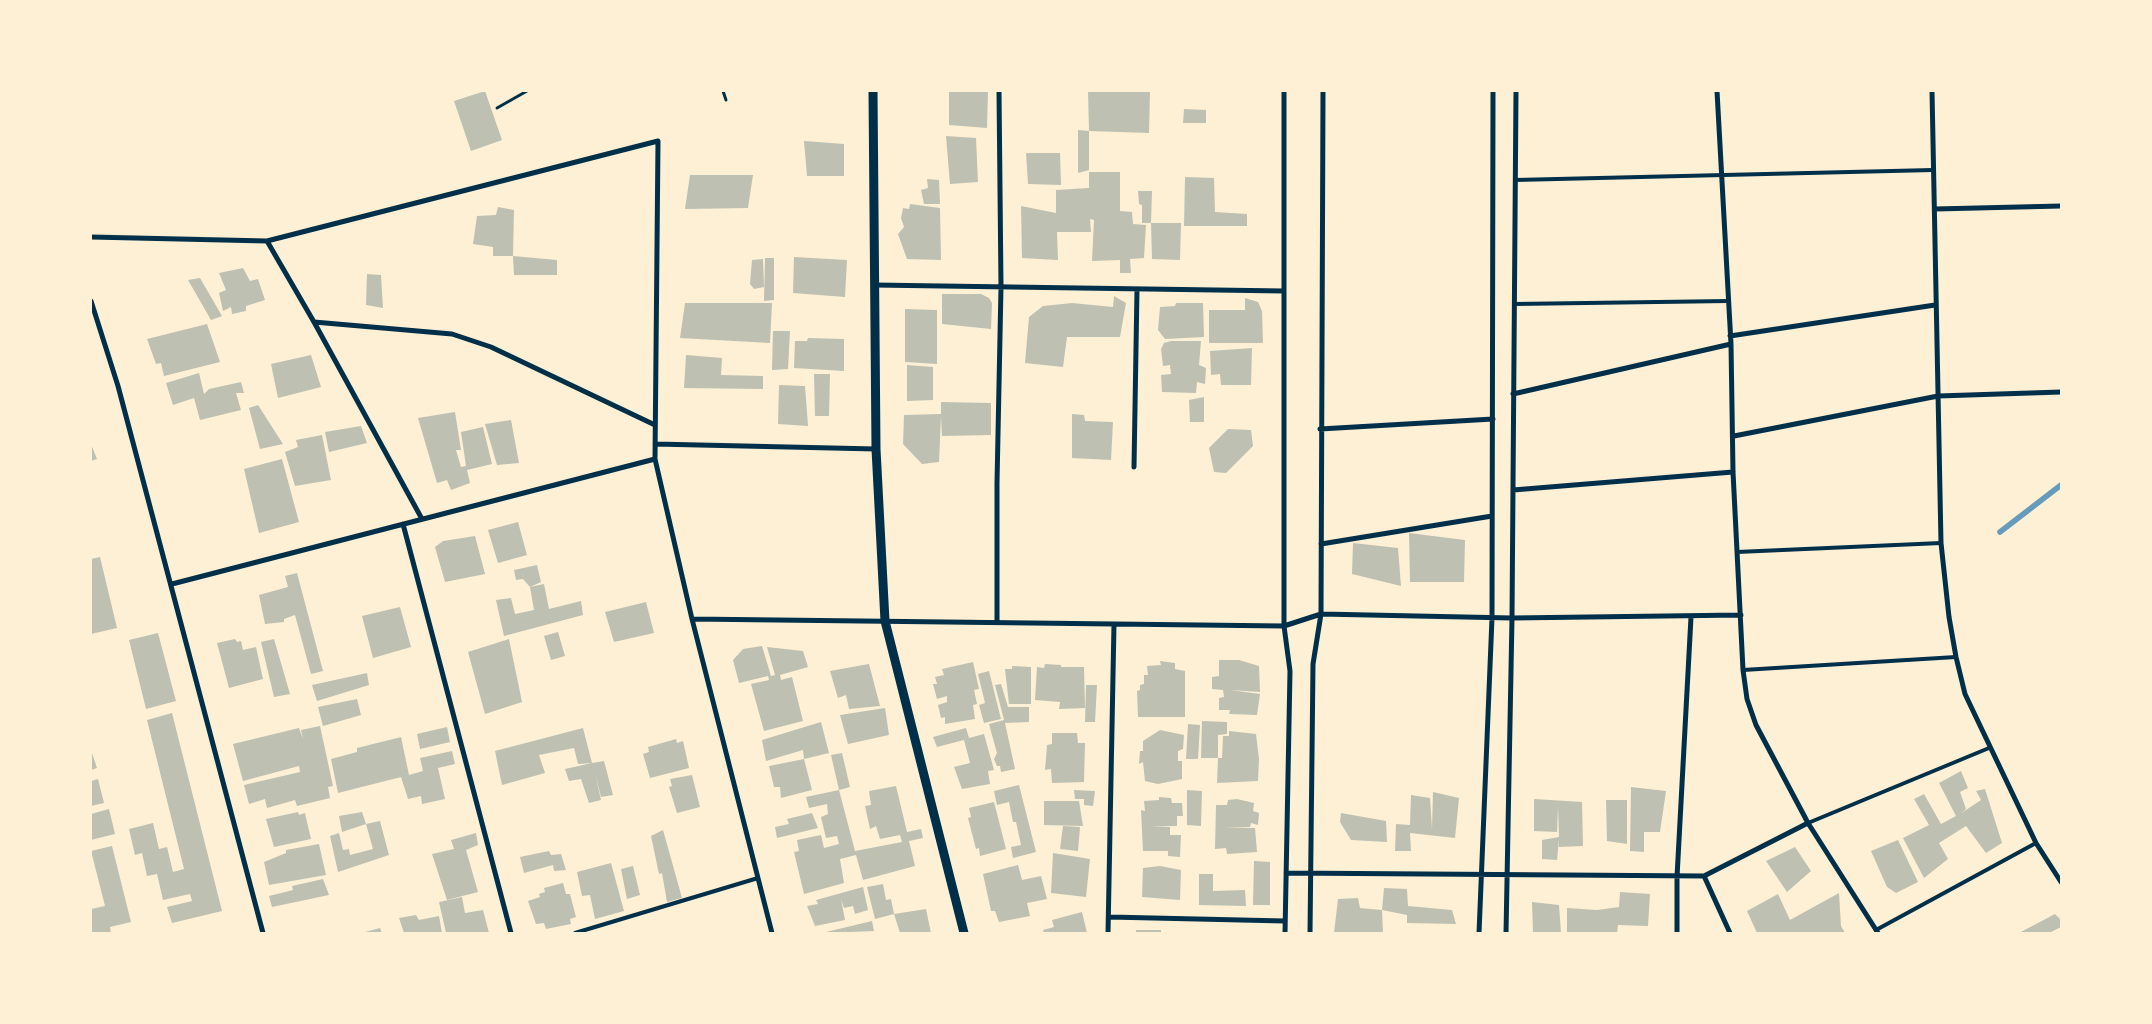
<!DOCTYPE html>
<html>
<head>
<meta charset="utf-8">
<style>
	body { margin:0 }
	#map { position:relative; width:2152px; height:1024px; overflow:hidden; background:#fdf0d5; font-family:Karla,sans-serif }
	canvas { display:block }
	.frame { position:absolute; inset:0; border:92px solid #fdf0d5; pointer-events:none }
</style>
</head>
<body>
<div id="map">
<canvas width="2152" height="1024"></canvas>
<div class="frame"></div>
</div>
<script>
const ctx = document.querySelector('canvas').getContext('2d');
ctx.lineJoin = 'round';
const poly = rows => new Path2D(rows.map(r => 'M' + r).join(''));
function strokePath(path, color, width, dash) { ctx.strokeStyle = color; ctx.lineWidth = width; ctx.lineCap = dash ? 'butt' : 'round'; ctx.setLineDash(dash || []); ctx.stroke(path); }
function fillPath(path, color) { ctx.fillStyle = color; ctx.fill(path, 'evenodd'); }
strokePath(poly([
	[2000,532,2061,485]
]), '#669bbc', 5.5);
fillPath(poly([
	[485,91,502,140,471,151,454,101],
	[949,91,988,91,987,128,949,125],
	[1088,91,1150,91,1149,133,1089,131],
	[1184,109,1206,110,1206,123,1183,123],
	[1078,130,1089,131,1089,170,1078,173],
	[946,136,976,138,978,182,950,184],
	[804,141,844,144,844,176,807,176],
	[1026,153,1060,153,1061,185,1028,184],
	[1089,172,1120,172,1120,211,1132,212,1133,224,1146,225,1144,258,1130,259,1131,273,1120,273,1120,260,1092,261,1094,220,1090,219,1091,232,1057,232,1058,260,1022,258,1021,206,1056,213,1056,190,1089,188],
	[690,175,753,175,748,208,685,209],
	[1185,177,1214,178,1215,212,1247,214,1247,226,1184,226],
	[927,179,939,180,940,204,924,204,921,190,928,188],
	[1138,191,1152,191,1151,223,1142,223,1142,205,1139,204],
	[910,204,940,208,941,260,907,259,898,234,904,227,901,218,903,208,909,209],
	[498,207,514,210,513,256,493,256,493,247,473,244,477,216,496,215],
	[1151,223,1181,223,1180,260,1152,259],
	[513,256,557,260,557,275,514,275],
	[794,257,847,260,845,297,793,293],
	[765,258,774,258,774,300,764,301],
	[763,259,764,287,754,289,750,284,752,260],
	[243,268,250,281,258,279,265,300,246,306,246,311,232,314,231,307,223,311,219,293,226,290,219,273],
	[367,274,381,275,383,308,366,305],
	[200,278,222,316,211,320,188,280],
	[942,294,981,294,989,298,992,303,991,329,942,324],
	[1114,296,1126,303,1120,337,1067,337,1063,367,1025,363,1029,317,1043,306,1072,303,1113,307],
	[1245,298,1258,302,1262,311,1263,343,1209,343,1209,310,1245,310],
	[685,303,772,303,770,343,680,338],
	[1176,303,1203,303,1204,337,1165,339,1158,330,1160,307,1175,306],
	[905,309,937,310,937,364,905,362],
	[207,324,220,362,164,376,161,363,156,364,147,339],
	[773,331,790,331,788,369,772,370],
	[808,338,844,339,844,371,794,368,795,341,807,341],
	[1171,341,1201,341,1199,365,1206,368,1205,384,1197,382,1196,393,1162,392,1161,375,1171,374,1170,365,1163,366,1161,349,1164,343],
	[1252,348,1251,385,1221,385,1220,374,1211,375,1210,351],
	[311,355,321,387,278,398,271,364],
	[686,355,722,358,721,375,763,376,763,389,684,388],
	[907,365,933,367,933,400,907,401],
	[199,373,204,394,209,389,241,382,244,393,236,393,241,410,200,420,194,398,173,405,166,383],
	[814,374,830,374,829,416,815,416],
	[779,385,805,386,808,426,778,424],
	[1204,397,1204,422,1190,422,1189,400],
	[941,402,991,403,991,435,942,436,941,416,939,462,922,464,903,444,904,415,941,414],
	[258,405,283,444,260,449,249,408],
	[455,412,461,450,456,450,461,467,466,466,461,432,483,427,492,464,467,470,470,483,451,490,447,480,437,483,418,418],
	[1072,414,1084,415,1085,421,1113,422,1111,460,1072,458],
	[511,420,519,463,497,465,485,424],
	[361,426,367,443,329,452,325,432],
	[1228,429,1251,430,1253,446,1226,473,1214,472,1209,448],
	[322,435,331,480,295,486,285,452,298,447,296,440],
	[91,444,97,459,91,461],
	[282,459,299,522,259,533,244,469],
	[518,522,527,555,498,563,488,530],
	[1409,533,1465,540,1464,582,1410,582],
	[475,536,485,574,445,582,435,547,443,541],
	[1353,543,1398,548,1401,586,1352,574],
	[100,557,117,628,91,634,91,559],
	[537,565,541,582,530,587,523,579,516,580,514,570],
	[297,573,323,671,311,674,295,615,284,619,284,622,265,624,259,595,288,587,285,576],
	[544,584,549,609,581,601,583,615,504,636,496,600,511,598,515,614,534,610,530,587],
	[646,602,654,633,614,642,605,612],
	[400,607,411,647,373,658,362,616],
	[558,632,565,656,551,660,544,636],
	[158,633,176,701,146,709,129,640],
	[235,639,237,642,241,641,243,650,256,647,263,679,229,688,217,643],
	[274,639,290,694,274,697,261,642],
	[509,639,522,702,485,714,468,652],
	[762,646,771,676,775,675,767,647,803,651,808,667,780,675,781,680,792,677,803,721,764,731,751,684,769,680,768,676,739,683,733,660,743,649],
	[1219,660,1239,660,1259,666,1260,692,1230,690,1260,694,1257,715,1229,714,1230,710,1219,710,1219,698,1224,697,1223,690,1212,689,1212,677,1219,676],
	[1160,661,1175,663,1175,669,1185,671,1185,717,1138,717,1137,691,1140,690,1140,685,1144,684,1144,675,1148,675,1147,666,1161,665],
	[973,662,979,689,974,690,977,704,973,705,975,719,945,724,945,717,941,718,938,705,947,702,947,696,937,699,933,684,937,684,935,677,944,675,942,669],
	[869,664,880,706,849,709,846,695,838,698,830,671],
	[1045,664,1061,665,1061,667,1084,667,1085,708,1059,709,1060,702,1035,700,1037,667,1044,668],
	[1012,666,1031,667,1031,704,1009,704,1005,669,1012,669],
	[989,671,1001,719,984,723,979,705,985,703,978,674],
	[367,673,369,685,317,701,312,685],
	[1001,684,1008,707,1029,707,1029,722,1005,723,1015,769,1001,772,1000,766,997,766,994,759,997,753,989,724,1004,720,995,685],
	[1086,685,1097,685,1095,722,1085,722],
	[357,699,361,715,323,726,318,707],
	[885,708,889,735,848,744,840,715],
	[172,713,222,911,172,923,167,907,192,901,190,894,163,900,157,874,147,876,142,853,135,855,129,829,153,823,159,849,167,847,173,872,184,869,147,720],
	[1202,721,1227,722,1227,734,1218,735,1218,758,1201,758],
	[821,722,829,753,804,759,803,750,766,761,762,740],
	[1188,724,1200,725,1198,759,1186,759],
	[320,726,333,786,328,787,330,798,297,806,295,800,267,808,265,799,249,804,244,785,300,772,299,766,243,781,233,744,299,728,303,739,301,730],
	[447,727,450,742,420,749,417,734],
	[583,728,592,763,604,761,613,795,601,797,595,773,601,800,589,803,581,779,569,781,565,769,592,763,578,764,574,748,539,755,545,773,502,785,495,751],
	[966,728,969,738,984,734,994,770,988,771,990,784,962,789,954,767,970,763,964,740,937,747,933,737],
	[1160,730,1184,735,1183,749,1178,751,1178,761,1182,761,1182,779,1158,784,1145,781,1143,762,1139,764,1140,751,1143,751,1143,741],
	[1229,731,1256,734,1259,759,1258,781,1217,783,1218,758,1222,758,1223,736,1229,736],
	[1052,733,1077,733,1078,743,1085,743,1084,782,1052,783,1051,769,1045,770,1046,758,1047,745,1052,744],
	[401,737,409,775,423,771,420,758,452,751,455,764,438,768,445,799,422,804,421,796,408,799,401,777,338,793,331,759,357,752,357,748],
	[676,739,677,743,683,741,689,768,650,778,643,754,649,752,648,747],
	[91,750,97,768,91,770],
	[842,753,850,787,839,790,831,755],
	[804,759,812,790,781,798,780,787,774,787,769,766],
	[1961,771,1968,788,1960,792,1966,809,1960,814,1981,800,1976,791,1985,789,2002,843,1986,853,1966,826,1939,843,1948,859,1924,878,1903,838,1929,825,1914,799,1924,794,1941,824,1956,816,1939,783],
	[692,775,700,807,677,813,669,787,672,786,670,779],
	[98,779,104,803,91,806,91,781],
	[1019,785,1036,852,1013,858,1011,847,1021,845,1016,822,1013,822,1009,802,997,805,994,791],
	[896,786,907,832,921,829,923,838,909,841,915,866,863,880,856,855,840,859,844,883,804,894,794,852,799,851,797,840,821,835,824,848,839,844,837,836,826,838,821,817,828,814,827,804,809,808,806,797,839,790,855,851,902,842,900,835,880,839,876,826,870,829,865,806,871,805,869,791],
	[1631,787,1666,791,1660,832,1644,832,1644,852,1630,851],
	[1074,790,1095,791,1093,806,1084,805,1084,799,1075,799],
	[1187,790,1202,791,1201,826,1187,825],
	[1433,792,1459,798,1455,838,1410,833,1411,851,1395,851,1396,824,1410,825,1411,795,1430,798,1432,829],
	[1159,797,1171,798,1172,803,1182,803,1183,816,1177,816,1177,826,1151,826,1170,827,1170,835,1181,835,1180,857,1168,856,1168,851,1143,851,1141,810,1145,811,1144,801,1159,800],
	[1237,799,1254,803,1253,811,1259,813,1258,825,1251,823,1250,827,1225,828,1255,828,1257,852,1227,854,1226,848,1215,849,1216,805,1227,805,1228,800],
	[1534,799,1582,802,1583,846,1559,847,1559,840,1557,860,1542,859,1542,840,1559,837,1558,807,1557,832,1534,831],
	[1606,800,1627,800,1627,844,1607,841],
	[1044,801,1079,801,1083,826,1044,825],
	[994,802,1006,849,980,856,979,848,976,849,968,818,971,817,969,808],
	[109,809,115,834,91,840,91,814],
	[298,812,299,815,305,813,311,839,274,847,266,819],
	[362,812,366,824,342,832,339,816],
	[812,813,818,828,777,838,775,827,789,824,787,819],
	[1341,813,1386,821,1387,842,1351,840,1340,822],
	[380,821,389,855,338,872,330,836,339,833,343,850,349,849,350,855,373,849,366,824],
	[1063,826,1080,827,1078,851,1060,849],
	[663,830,682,898,667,902,662,873,659,874,651,836],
	[476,833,478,845,466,850,478,892,447,900,432,854,454,849,451,840],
	[1898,840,1918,882,1896,893,1887,887,1871,851],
	[319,844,326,875,269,885,264,862,286,853,286,850],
	[112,846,131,922,110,927,111,933,91,933,91,909,105,906,91,851],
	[1795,847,1811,871,1787,892,1766,861],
	[549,851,551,855,561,854,566,870,554,871,553,865,524,873,520,857],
	[1053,853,1090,859,1086,897,1051,893],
	[1254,861,1270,862,1270,905,1253,905],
	[611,863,624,911,595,919,590,895,582,896,577,872],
	[1018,865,1022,880,1041,876,1047,899,1027,903,1030,916,999,922,995,911,991,911,983,874],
	[633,866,640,895,627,899,621,869],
	[1160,866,1181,870,1180,900,1142,897,1143,868],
	[1199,874,1213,874,1213,891,1245,890,1246,906,1199,905],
	[323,879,329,895,272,907,269,896,293,890,292,886],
	[563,883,566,894,570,894,576,917,570,919,571,924,546,929,544,923,536,924,528,901,540,897,539,894,545,892,544,888],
	[883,884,886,900,891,899,894,914,926,909,931,933,900,933,894,914,875,919,867,887],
	[863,887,868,910,855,914,853,906,844,908,841,899,845,920,815,926,807,906,818,904,816,900],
	[1384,888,1407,889,1408,906,1452,910,1456,924,1407,923,1407,915,1382,910,1383,933,1334,933,1338,899,1358,898,1360,908,1382,910],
	[1620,892,1650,894,1648,926,1618,925,1617,933,1567,933,1567,908,1597,910,1619,907],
	[1839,893,1841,926,1845,933,1757,933,1747,911,1778,894,1790,920],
	[462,897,465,913,483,910,489,933,446,933,439,902],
	[1532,902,1559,905,1561,933,1533,933],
	[1082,912,1087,933,1044,933,1043,930,1054,927,1052,920],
	[2055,914,2061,920,2061,927,2049,933,2019,933],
	[416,915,419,920,439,916,442,933,404,933,399,918],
	[872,921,874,931,826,933,826,932],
	[380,928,382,933,365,933,365,932],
	[1136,930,1161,930,1161,933,1136,933]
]), '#bec0b2');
strokePath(poly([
	[723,91,726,100],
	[497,108,527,91]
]), '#003049', 3);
strokePath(poly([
	[1515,180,1933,170],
	[1514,304,1729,301],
	[1737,552,1941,543],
	[1743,670,1956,657],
	[1808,823,1989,748],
	[1876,930,2036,843],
	[575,933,758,878]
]), '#003049', 4);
strokePath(poly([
	[1284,91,1284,626,1290,671,1285,933],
	[1717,91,1731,344,1733,472,1743,670,1747,699,1756,725,1808,823,1878,933],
	[1932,91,1941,543,1949,617,1956,657,1965,694,2036,843,2061,882],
	[1935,209,2061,206],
	[91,237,267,241,658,141,655,459,692,619,772,933],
	[267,241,314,322,422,519],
	[874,285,1284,291],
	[91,301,118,386,263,933],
	[314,322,452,334,491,347,655,425],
	[1730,336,1935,305],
	[1513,394,1731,344],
	[1320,429,1493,419],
	[1734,436,1938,396,2061,392],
	[655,444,876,449],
	[1134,467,1137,289],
	[1513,490,1733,472],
	[403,524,511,933],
	[1321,544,1492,516],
	[172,584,655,459],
	[692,619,1284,626,1321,614,1512,618,1741,615],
	[997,621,997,483,1001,287,999,91],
	[1286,873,1704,876,1808,823],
	[1704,876,1730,933],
	[1109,917,1285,921],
	[1108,933,1114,624],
	[1310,933,1313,664,1321,614,1323,91],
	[1479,933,1492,618,1493,91],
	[1506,933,1512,618,1516,91],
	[1677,933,1677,877,1691,617]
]), '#003049', 5);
strokePath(poly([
	[873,91,876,449,885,621,964,933]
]), '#003049', 9);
</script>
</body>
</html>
